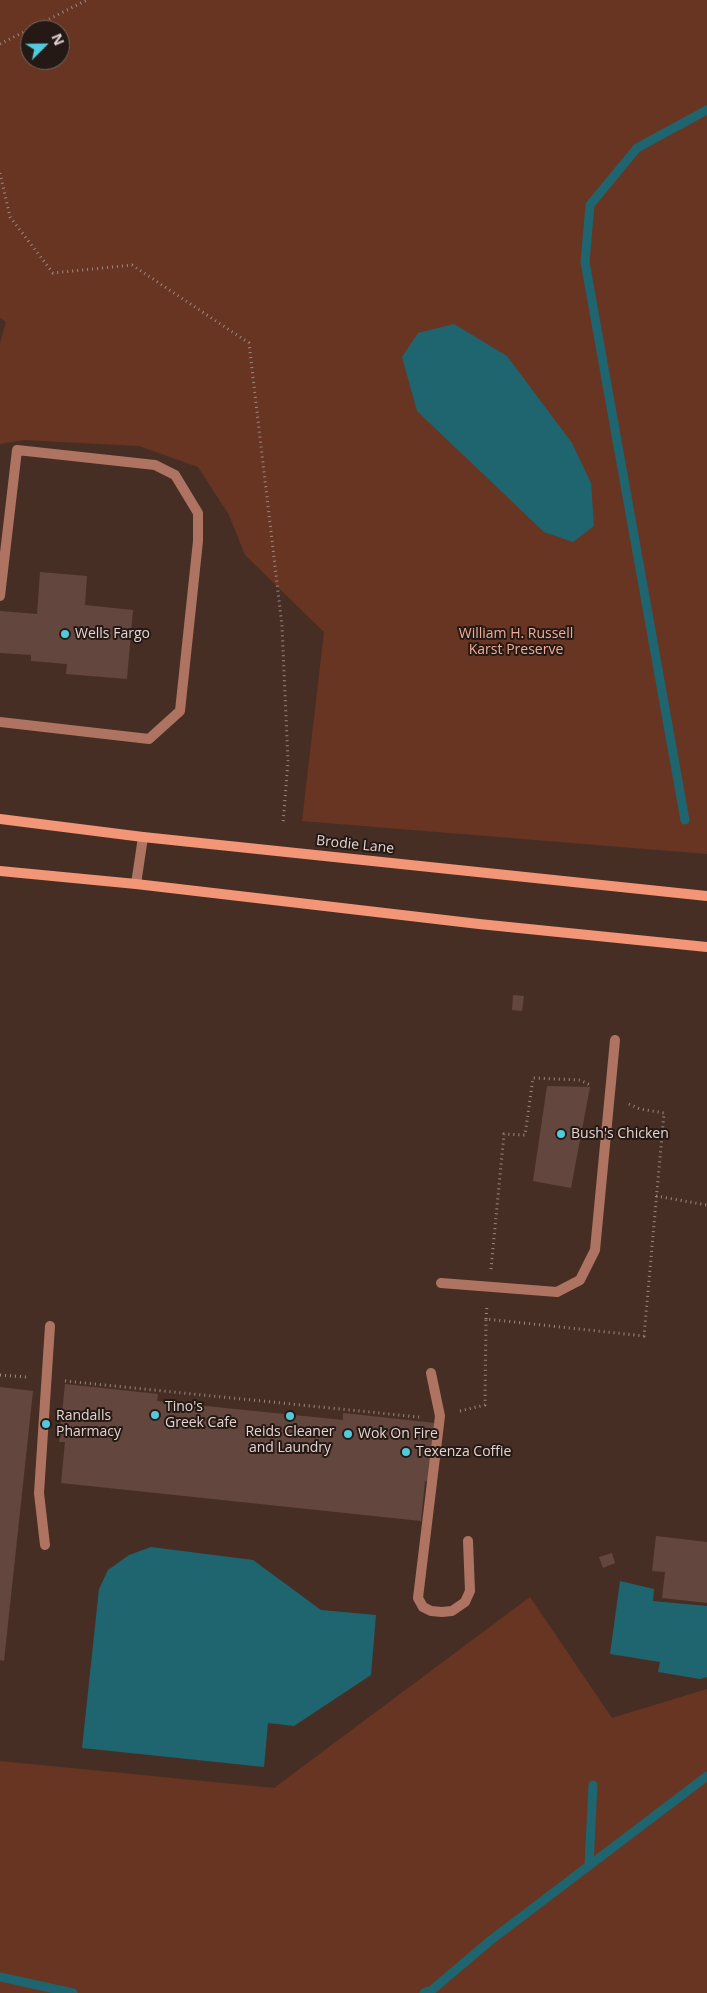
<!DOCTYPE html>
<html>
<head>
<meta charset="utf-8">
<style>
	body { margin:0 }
	#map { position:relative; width:707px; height:1993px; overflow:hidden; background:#472e25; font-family:"Open Sans",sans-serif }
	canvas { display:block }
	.north { position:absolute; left:20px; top:20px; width:50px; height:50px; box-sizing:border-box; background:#251915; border:1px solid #72645f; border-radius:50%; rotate:67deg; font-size:14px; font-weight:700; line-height:20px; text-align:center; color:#e5d4cf }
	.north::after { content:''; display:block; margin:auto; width:18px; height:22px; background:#53cadc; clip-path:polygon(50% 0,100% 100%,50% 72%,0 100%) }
</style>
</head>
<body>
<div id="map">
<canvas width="707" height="1993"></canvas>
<div class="north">N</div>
</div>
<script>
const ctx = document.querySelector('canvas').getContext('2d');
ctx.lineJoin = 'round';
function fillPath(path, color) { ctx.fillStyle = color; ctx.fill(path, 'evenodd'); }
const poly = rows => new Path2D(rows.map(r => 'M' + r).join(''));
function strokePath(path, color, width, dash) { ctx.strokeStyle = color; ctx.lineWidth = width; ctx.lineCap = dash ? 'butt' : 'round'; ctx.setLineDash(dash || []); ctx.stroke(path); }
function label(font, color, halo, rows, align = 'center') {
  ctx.font = font + ' "Open Sans",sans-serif'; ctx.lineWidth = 4; ctx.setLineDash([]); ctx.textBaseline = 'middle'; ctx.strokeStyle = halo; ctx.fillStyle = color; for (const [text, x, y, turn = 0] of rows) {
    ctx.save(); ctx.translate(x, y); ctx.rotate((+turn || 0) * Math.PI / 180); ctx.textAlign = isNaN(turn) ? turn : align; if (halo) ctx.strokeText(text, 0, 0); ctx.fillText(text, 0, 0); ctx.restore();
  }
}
fillPath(poly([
	[0,0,707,0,707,854,302,821,324,632,245,555,229,515,198,467,139,446,24,440,0,444,0,343,6,322,0,318],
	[30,30,60,30,60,60,30,60],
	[530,1597,612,1718,707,1689,707,1993,0,1993,0,1761,274,1788]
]), '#683523');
fillPath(poly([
	[454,324,507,356,572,443,591,483,594,526,573,542,544,532,417,411,402,357,418,333],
	[151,1547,253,1560,321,1610,376,1615,371,1675,294,1726,268,1723,264,1767,82,1748,99,1589,108,1570,129,1555],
	[620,1581,654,1589,653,1601,707,1606,707,1677,700,1679,658,1672,660,1662,610,1654]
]), '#1e656f');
strokePath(poly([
	[685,820,585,262,590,205,637,148,707,110],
	[589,1865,593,1785],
	[0,1977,73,1993],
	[424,1993,432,1990,491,1940,707,1776]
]), '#1e656f', 9);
fillPath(poly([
	[40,572,87,576,85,605,133,610,127,679,66,674,67,664,31,661,31,655,0,653,0,611,37,614],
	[513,995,524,996,522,1011,512,1010],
	[547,1086,590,1087,571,1188,533,1181],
	[65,1384,158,1394,157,1401,343,1420,343,1413,435,1423,429,1482,425,1481,421,1521,61,1483,65,1442,59,1442],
	[0,1387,33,1391,4,1661,0,1660],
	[656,1536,707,1542,707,1603,662,1598,665,1572,652,1571],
	[612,1553,615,1563,603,1568,599,1557]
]), '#63473e');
strokePath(poly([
	[0,44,87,0],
	[0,173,10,217,53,273,132,265,249,343,282,626,288,761,283,824],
	[656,1196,707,1205],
	[491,1269,504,1134,525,1135,533,1078,580,1080,592,1086],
	[486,1319,487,1305],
	[0,1375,26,1377],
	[65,1381,419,1417],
	[460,1411,485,1405,486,1319,644,1336,664,1113,640,1109,629,1104]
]), '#9c8881', 3, [1, 4]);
strokePath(poly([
	[0,596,17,450,155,465,175,475,198,513,198,541,180,711,149,739,0,722],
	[136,884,143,837],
	[441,1283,557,1292,580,1280,595,1250,615,1040],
	[431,1373,440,1416,418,1598,423,1607,431,1611,442,1612,452,1611,465,1602,470,1591,468,1541],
	[45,1545,39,1493,50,1326]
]), '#ae7461', 10);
strokePath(poly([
	[0,819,143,837,707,896],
	[0,871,136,884,479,924,707,947]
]), '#f39677', 10);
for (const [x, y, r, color] of [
	[65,634,5,"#53cadc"],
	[561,1134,5,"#53cadc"],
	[155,1415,5,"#53cadc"],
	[290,1416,5,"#53cadc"],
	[46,1424,5,"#53cadc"],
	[348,1434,5,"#53cadc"],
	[406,1452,5,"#53cadc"]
]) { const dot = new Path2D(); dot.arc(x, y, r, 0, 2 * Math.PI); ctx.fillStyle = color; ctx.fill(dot); strokePath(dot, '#251915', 2); }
label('14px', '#e5d4cf', '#251915', [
	["Wells Fargo",75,634],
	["Bush's Chicken",571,1134],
	["Tino's",165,1407],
	["Greek Cafe",165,1423],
	["Randalls",56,1416],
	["Pharmacy",56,1432],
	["Reids Cleaner",290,1432,"center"],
	["and Laundry",290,1448,"center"],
	["Wok On Fire",358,1434],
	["Texenza Coffie",416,1452]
], 'left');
label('14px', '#f2ad96', '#251915', [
	["William H. Russell",516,634],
	["Karst Preserve",516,650]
]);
label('14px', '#e5d4cf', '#251915', [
	["Brodie Lane",355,845,6]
]);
</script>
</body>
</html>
